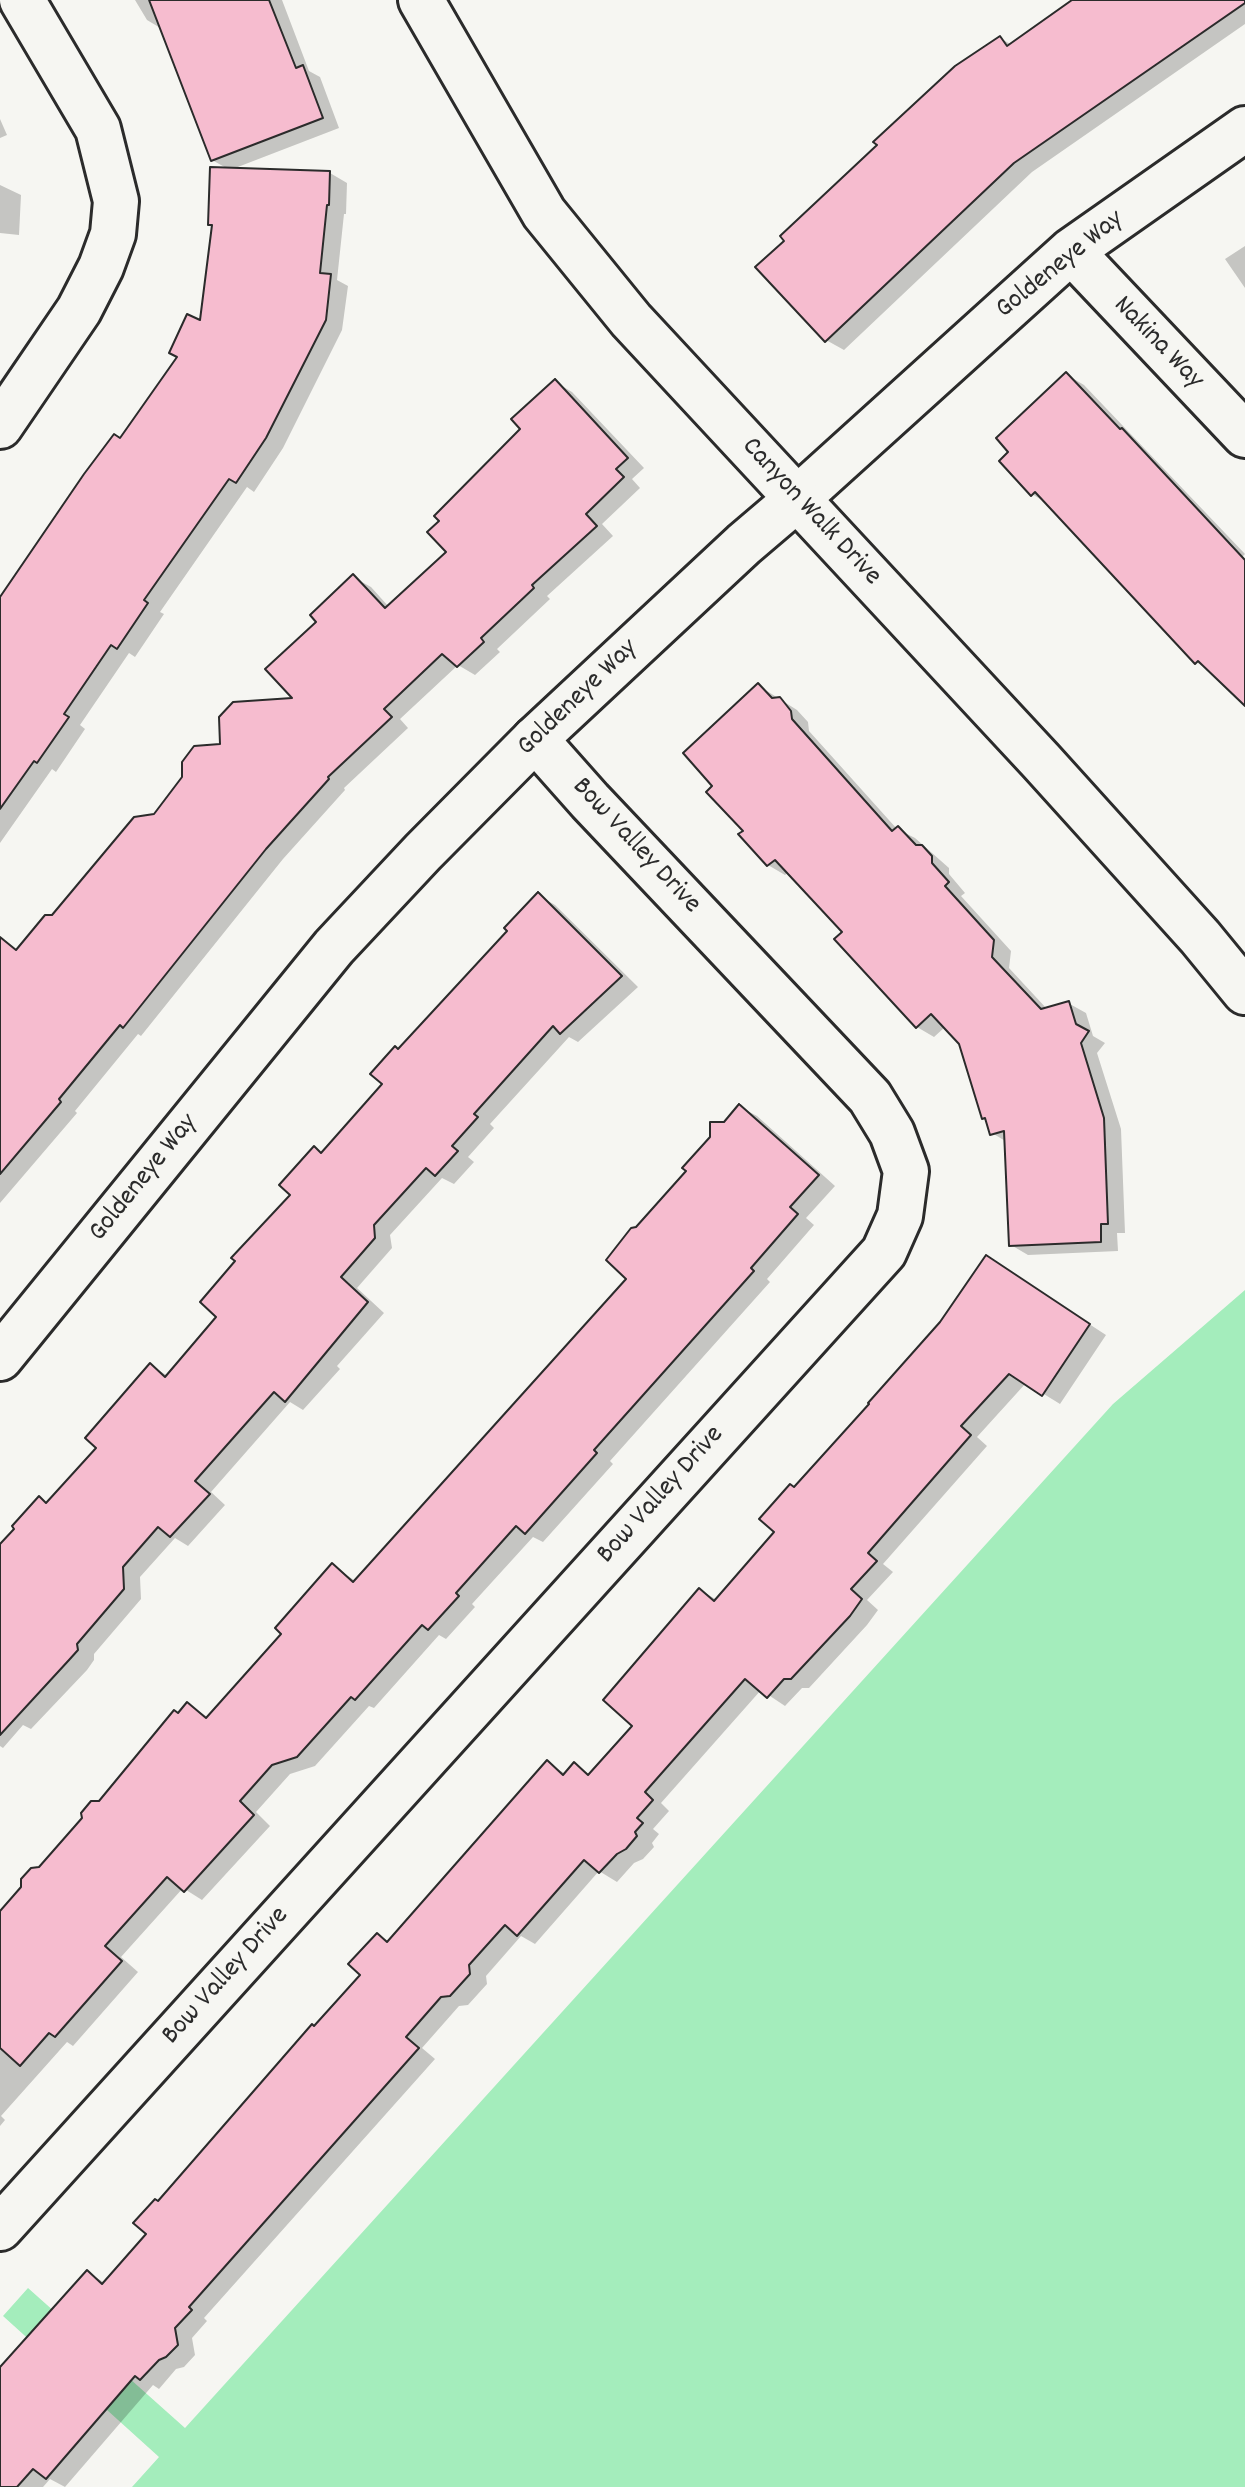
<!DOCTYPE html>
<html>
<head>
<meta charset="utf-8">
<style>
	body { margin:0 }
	canvas { display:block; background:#f6f6f2 }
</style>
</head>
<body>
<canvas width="1245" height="2487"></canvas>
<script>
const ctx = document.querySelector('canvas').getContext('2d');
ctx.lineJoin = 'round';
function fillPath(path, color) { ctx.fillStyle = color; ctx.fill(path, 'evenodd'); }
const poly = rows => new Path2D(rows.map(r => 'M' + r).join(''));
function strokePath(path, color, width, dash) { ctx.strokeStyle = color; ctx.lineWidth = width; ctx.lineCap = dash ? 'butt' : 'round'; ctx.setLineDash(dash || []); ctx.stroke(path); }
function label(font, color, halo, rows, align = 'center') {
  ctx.font = font + ' Dekko,sans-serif'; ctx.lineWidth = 8; ctx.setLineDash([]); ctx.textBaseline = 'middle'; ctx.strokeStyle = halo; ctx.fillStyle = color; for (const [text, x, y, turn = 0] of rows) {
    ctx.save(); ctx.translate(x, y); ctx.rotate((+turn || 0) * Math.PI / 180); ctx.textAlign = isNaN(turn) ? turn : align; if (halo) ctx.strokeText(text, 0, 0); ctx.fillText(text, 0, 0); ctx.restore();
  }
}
fillPath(poly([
	[1245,1290,1245,2487,132,2487,159,2457,3,2316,28,2288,185,2428,1113,1404]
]), '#a4edbc');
fillPath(poly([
	[135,0,282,0,309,71,320,77,339,128,230,170,330,173,347,183,346,214,344,214,337,280,348,286,342,330,283,448,254,492,247,487,160,612,164,614,135,657,129,653,80,725,85,729,56,772,52,769,0,843,0,601,120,440,202,324,230,170,212,160,162,29,147,20],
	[1075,0,1245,0,1245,24,1032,172,844,350,826,340,1000,38,1012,45],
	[0,119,7,135,0,138],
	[0,185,21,195,19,235,0,233],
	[1245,246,1245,288,1225,259],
	[1067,375,1084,385,1245,554,1240,559,1245,564,1245,703,1213,672,1196,662,1048,504,1032,494],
	[555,382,572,392,644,468,632,479,640,488,602,524,613,536,547,596,550,599,497,649,500,652,475,675,458,665,400,719,408,728,344,788,345,790,283,859,141,1036,138,1034,75,1111,77,1113,0,1203,0,968,155,816,222,746,296,700,319,622,353,577,371,587,389,607,449,553,523,429],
	[759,686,797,710,808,722,809,731,897,829,915,838,949,868,949,874,965,893,961,896,1011,951,1009,968,1047,1009,1068,1003,1086,1013,1093,1036,1105,1043,1097,1053,1121,1129,1125,1233,1117,1233,1118,1251,1028,1255,1011,1245,1007,1142,992,1133,988,1120,983,1117,961,1043,945,1027,934,1037,917,1027,844,932,789,872,785,875,768,865,715,786],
	[538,895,555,905,638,987,578,1042,569,1037,490,1124,494,1128,468,1157,474,1162,454,1184,442,1178,390,1235,392,1248,357,1288,384,1313,337,1366,340,1369,303,1410,290,1402,211,1492,225,1505,188,1546,175,1538,140,1577,141,1599,94,1654,94,1660,87,1670,31,1729,23,1725,3,1748,0,1746,0,1547,39,1498,48,1504,99,1448,150,1365,168,1376,219,1317,293,1195,314,1149,323,1154,385,1084,399,1051,509,931],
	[740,1107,757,1116,835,1186,806,1218,814,1225,767,1279,770,1282,610,1461,613,1464,543,1542,533,1537,472,1604,475,1607,446,1639,439,1635,374,1708,369,1706,315,1766,290,1774,256,1812,270,1826,202,1900,183,1888,121,1957,138,1972,73,2046,67,2042,1,2116,5,2120,0,2126,0,1921,40,1869,188,1704,209,1718,284,1634,333,1566,357,1582,629,1279,637,1229,689,1171],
	[1003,1268,1106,1335,1060,1404,1026,1383,977,1437,987,1446,883,1564,893,1572,867,1600,878,1610,867,1625,809,1688,802,1688,785,1706,761,1690,661,1803,669,1811,653,1829,659,1834,652,1843,654,1847,643,1859,634,1863,617,1882,599,1871,535,1944,521,1936,486,1976,487,1984,468,2005,459,2006,422,2048,435,2059,204,2318,207,2321,192,2338,195,2355,184,2367,176,2369,159,2389,153,2385,65,2487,50,2479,43,2487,0,2487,0,2372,87,2272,105,2283,149,2234,159,2203,363,1974,378,1935,390,1942,547,1763,566,1774,574,1765,591,1775,635,1725,700,1590,717,1600,777,1532,795,1489]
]), '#0003');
const building = poly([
	[149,0,269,0,296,68,303,65,323,118,211,161,149,0],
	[1072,0,1245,0,1245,3,1014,163,825,342,755,267,784,241,780,236,877,145,873,142,955,66,1000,36,1007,46,1072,0],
	[210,167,330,171,329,205,327,205,320,273,331,274,326,320,266,438,236,483,229,479,144,600,148,603,117,649,111,645,64,714,69,717,37,763,34,761,0,809,0,597,84,474,114,434,120,438,177,357,169,353,187,314,200,320,212,225,208,225,210,167],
	[1066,372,1120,429,1122,428,1245,560,1245,706,1198,661,1195,664,1035,492,1031,496,999,461,1008,452,996,438,1066,372],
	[555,379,628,458,616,469,624,477,586,514,597,526,532,585,534,588,481,638,484,642,457,667,442,654,384,709,392,717,328,777,329,779,266,849,123,1028,120,1025,59,1099,61,1102,0,1174,0,937,16,950,45,915,52,915,134,817,154,814,182,777,182,762,194,746,220,744,219,717,233,702,292,698,265,669,316,622,310,615,353,574,385,608,446,552,427,532,439,521,434,516,520,429,511,419,555,379],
	[758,683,772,698,780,697,791,711,792,719,892,831,898,826,916,845,922,845,932,856,932,863,949,882,945,886,994,940,992,957,1041,1009,1069,1001,1076,1024,1089,1031,1081,1043,1104,1118,1108,1224,1101,1224,1101,1242,1009,1246,1004,1131,990,1135,985,1118,982,1119,959,1044,931,1014,916,1028,834,939,842,932,775,860,767,866,738,834,743,831,706,792,712,786,683,753,758,683],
	[538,892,622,976,560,1034,553,1026,474,1114,478,1117,452,1146,458,1151,435,1176,426,1168,374,1225,375,1238,341,1277,368,1302,285,1402,274,1392,195,1481,210,1494,170,1537,158,1527,123,1567,124,1589,77,1644,78,1650,69,1660,0,1735,0,1544,14,1529,12,1526,39,1496,46,1503,96,1448,85,1438,150,1363,165,1377,216,1317,200,1302,235,1261,231,1258,290,1195,279,1185,314,1146,321,1153,382,1084,370,1074,395,1046,398,1049,507,931,504,928,538,892],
	[739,1104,819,1175,790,1207,798,1214,751,1268,754,1271,594,1450,597,1453,525,1534,516,1526,456,1593,459,1596,428,1630,422,1625,355,1700,351,1697,297,1757,272,1765,240,1801,254,1815,184,1892,167,1877,105,1946,122,1961,55,2037,49,2033,20,2066,0,2048,0,1911,21,1887,21,1879,31,1868,39,1867,82,1818,81,1813,91,1801,99,1801,174,1710,178,1713,187,1702,206,1718,281,1634,275,1628,332,1563,353,1582,626,1279,606,1260,631,1228,636,1227,686,1171,682,1168,710,1137,710,1122,724,1122,739,1104],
	[986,1255,1090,1324,1042,1396,1009,1374,961,1426,971,1435,868,1553,877,1561,851,1589,862,1599,850,1616,791,1679,784,1679,767,1698,745,1679,645,1792,653,1800,637,1818,643,1823,635,1832,637,1836,626,1849,617,1854,599,1873,584,1860,517,1936,505,1925,469,1965,470,1974,450,1996,441,1997,406,2037,419,2048,189,2307,192,2310,175,2328,178,2345,166,2357,159,2360,140,2380,135,2376,46,2479,33,2469,17,2487,0,2487,0,2367,87,2270,102,2284,146,2234,133,2223,155,2199,158,2201,312,2024,314,2026,360,1975,348,1964,377,1933,387,1942,547,1760,563,1775,574,1762,588,1775,632,1726,603,1700,699,1588,714,1601,774,1532,759,1519,790,1484,794,1487,869,1404,868,1403,940,1322,986,1255]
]);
fillPath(building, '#f6bccf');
strokePath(building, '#2b2b2b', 2);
const minor = poly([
	[1071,251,1245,435],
	[0,426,79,310,101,267,113,234,116,201,98,129,22,0],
	[798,498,1071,251,1245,129],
	[0,2228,884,1252,900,1216,906,1171,892,1133,870,1097,590,801,535,739]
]);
const tertiary = poly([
	[421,0,544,213,631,320,1041,761,1200,937,1245,992],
	[0,1358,334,947,423,852,535,739,744,544,798,498]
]);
strokePath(minor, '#2b2b2b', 50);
strokePath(tertiary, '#2b2b2b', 50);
strokePath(minor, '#f6f6f2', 44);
strokePath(tertiary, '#f6f6f2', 44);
label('28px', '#2b2b2b', '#f6f6f2', [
	["Goldeneye Way",1061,266,-39],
	["Nakina Way",1157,344,46],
	["Canyon Walk Drive",810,513,47],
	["Goldeneye Way",579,699,-44],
	["Bow Valley Drive",635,847,47],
	["Goldeneye Way",145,1179,-51],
	["Bow Valley Drive",662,1496,-48],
	["Bow Valley Drive",227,1977,-48]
]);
</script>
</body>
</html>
